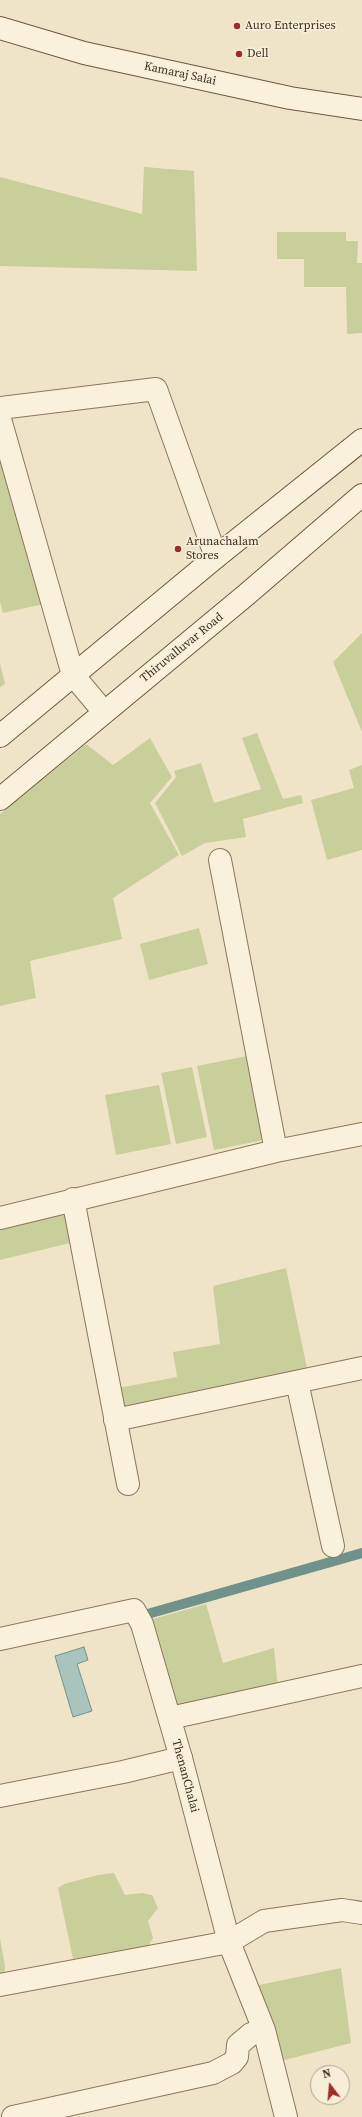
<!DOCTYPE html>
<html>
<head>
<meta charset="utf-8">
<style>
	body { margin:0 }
	#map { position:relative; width:362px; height:2117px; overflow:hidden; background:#f0e4c8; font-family:"Source Serif 4",serif }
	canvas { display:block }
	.north { position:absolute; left:310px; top:2065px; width:40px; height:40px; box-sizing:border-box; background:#f7eed8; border:1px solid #ada18e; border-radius:50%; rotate:344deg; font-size:11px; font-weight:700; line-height:16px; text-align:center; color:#3d2e20 }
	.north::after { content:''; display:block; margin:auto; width:14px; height:18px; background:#9e2a2b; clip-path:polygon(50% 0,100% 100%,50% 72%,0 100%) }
</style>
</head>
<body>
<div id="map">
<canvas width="362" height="2117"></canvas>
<div class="north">N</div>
</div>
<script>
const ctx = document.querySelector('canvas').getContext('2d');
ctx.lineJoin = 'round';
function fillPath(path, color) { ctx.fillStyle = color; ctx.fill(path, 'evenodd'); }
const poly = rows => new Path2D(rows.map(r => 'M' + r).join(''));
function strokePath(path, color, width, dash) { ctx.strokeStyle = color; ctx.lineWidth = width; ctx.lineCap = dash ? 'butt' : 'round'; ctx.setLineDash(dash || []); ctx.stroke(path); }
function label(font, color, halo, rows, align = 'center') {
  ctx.font = font + ' "Source Serif 4",serif'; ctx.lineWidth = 3.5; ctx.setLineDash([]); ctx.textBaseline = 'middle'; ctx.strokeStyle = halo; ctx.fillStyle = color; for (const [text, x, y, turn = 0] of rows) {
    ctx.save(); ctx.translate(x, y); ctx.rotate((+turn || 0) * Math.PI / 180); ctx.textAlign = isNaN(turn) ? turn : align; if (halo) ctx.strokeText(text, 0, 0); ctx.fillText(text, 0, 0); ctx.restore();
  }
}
fillPath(poly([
	[144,167,194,171,197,271,0,266,0,177,142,214],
	[277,232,346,232,346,241,358,241,357,263,362,263,362,333,347,334,346,287,304,287,304,259,277,259],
	[0,435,48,603,3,613,0,601],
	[362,633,362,732,333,662],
	[0,663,5,684,0,687],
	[257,733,283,799,301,795,303,803,243,819,246,837,205,843,182,856,155,803,176,777,174,771,201,763,214,803,261,789,242,738],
	[150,738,172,777,150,803,179,855,113,898,122,939,30,961,36,998,0,1006,0,814,86,744,113,765],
	[362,765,362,850,327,860,311,800,354,788,349,770],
	[199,928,208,964,149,980,140,944],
	[252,1055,269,1139,214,1150,197,1066],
	[192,1067,207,1137,176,1144,161,1073],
	[159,1085,171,1144,116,1155,105,1095],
	[66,1211,74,1242,0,1260,0,1227],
	[286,1268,308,1373,122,1408,118,1388,177,1377,173,1352,220,1344,213,1286],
	[206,1604,223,1663,274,1648,278,1689,173,1708,146,1621],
	[114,1873,125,1895,142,1893,152,1895,158,1908,148,1921,153,1938,148,1947,73,1959,58,1888,64,1884,98,1875],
	[0,1939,5,1966,4,1977,0,1977],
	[341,1968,351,2043,277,2062,259,1985]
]), '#c9cf9b');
const water = poly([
	[84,1647,88,1660,77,1664,92,1711,73,1717,55,1656,84,1647]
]);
fillPath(water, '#a9c4bc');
strokePath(water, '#6f938a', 1);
strokePath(poly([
	[137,1617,362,1553]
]), '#6f938a', 10);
const minor = poly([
	[0,408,156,389,216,557],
	[0,419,73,675,104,712],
	[220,860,276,1151],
	[73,1199,128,1484],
	[0,1218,276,1151,362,1134],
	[297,1382,333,1546],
	[115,1420,362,1368],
	[170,1718,362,1676],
	[0,1796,123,1772,181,1758],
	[0,1985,229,1942,264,2030,286,2117],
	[13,2117,213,2073,232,2063,237,2057,238,2045,251,2034,264,2030]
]);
const tertiary = poly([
	[0,1639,134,1610,142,1624,181,1758,229,1942,264,1921,342,1910,362,1913]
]);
const secondary = poly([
	[0,28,84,53,290,98,362,109],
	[0,736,216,557,362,440],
	[0,799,246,595,362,495]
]);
strokePath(minor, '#8d765c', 24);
strokePath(tertiary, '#8d765c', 24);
strokePath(secondary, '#6f573f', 24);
strokePath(minor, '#faf1dc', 22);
strokePath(tertiary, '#faf1dc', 22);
strokePath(secondary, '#faf1dc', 22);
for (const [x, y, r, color] of [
	[237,26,4,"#9e2a2b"],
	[239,54,4,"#9e2a2b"],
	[178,549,4,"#9e2a2b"]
]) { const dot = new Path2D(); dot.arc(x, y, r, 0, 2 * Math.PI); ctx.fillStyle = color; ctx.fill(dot); strokePath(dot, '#f7eed8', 1.5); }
label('12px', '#3d2e20', '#f7eed8', [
	["Auro Enterprises",245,26],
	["Dell",247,54],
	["Arunachalam",186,542],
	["Stores",186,556]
], 'left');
label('12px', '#3d2e20', '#f7eed8', [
	["Kamaraj Salai",180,74,12],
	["Thiruvalluvar Road",182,648,-39],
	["ThenanChalai",185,1776,75]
]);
</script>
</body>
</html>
